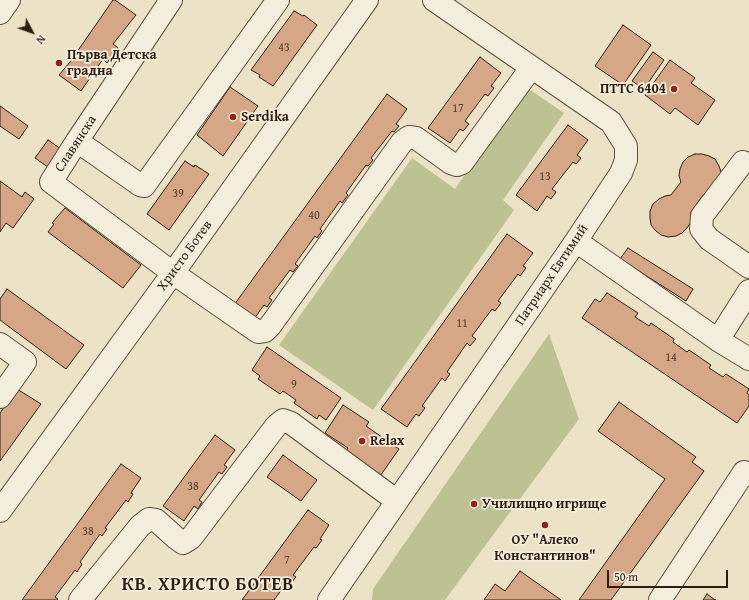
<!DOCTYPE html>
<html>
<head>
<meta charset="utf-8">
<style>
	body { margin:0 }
	#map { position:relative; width:749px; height:600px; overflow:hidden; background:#ece3c7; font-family:"Gentium Book Plus",serif }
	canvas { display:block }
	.north { position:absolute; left:12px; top:12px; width:40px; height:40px; -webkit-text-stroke:3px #f3eddb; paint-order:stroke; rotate:131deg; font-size:11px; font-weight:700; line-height:16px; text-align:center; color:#2e1e12 }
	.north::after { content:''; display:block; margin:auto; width:14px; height:18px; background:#2e1e12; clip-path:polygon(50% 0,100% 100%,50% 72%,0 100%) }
	.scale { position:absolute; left:607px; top:570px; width:121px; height:18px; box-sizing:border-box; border:2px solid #2e1e12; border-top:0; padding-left:5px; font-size:12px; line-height:14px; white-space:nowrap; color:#2e1e12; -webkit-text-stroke:3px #f3eddb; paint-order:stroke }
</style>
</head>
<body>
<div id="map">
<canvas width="749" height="600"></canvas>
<div class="north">N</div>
<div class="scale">50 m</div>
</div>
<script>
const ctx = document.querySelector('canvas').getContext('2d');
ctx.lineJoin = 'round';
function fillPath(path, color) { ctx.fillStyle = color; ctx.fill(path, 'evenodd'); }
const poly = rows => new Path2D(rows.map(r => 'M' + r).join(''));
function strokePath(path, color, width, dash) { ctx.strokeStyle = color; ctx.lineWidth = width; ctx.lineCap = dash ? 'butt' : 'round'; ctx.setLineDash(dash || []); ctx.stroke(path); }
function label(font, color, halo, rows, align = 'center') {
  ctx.font = font + ' "Gentium Book Plus",serif'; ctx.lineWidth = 3.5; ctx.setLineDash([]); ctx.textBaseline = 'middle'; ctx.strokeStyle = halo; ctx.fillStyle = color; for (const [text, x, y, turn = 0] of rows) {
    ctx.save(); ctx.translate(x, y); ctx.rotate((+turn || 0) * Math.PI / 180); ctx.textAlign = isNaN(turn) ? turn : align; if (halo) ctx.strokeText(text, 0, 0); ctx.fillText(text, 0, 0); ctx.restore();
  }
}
fillPath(poly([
	[526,87,564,113,503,200,514,210,373,410,279,345,412,158,455,189],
	[549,334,579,419,445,600,372,600,373,589]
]), '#bdc292');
const building = poly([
	[113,0,115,0,136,15,113,44,118,48,107,63,103,59,81,91,59,75,70,62,113,0],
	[294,11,303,16,304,15,317,25,273,86,259,77,260,75,251,70,294,11],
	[623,25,651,45,623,85,595,66,623,25],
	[653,52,664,60,644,89,632,81,653,52],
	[480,57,501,73,491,86,494,88,488,96,485,94,465,121,469,124,463,131,460,129,450,143,428,128,480,57],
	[670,60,695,78,691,83,715,100,698,125,675,108,670,114,645,95,670,60],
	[230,87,258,106,223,156,197,135,230,87],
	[387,94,407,109,396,124,399,126,394,132,392,131,371,158,373,160,368,166,366,165,346,193,348,195,342,203,340,201,320,229,322,231,317,238,315,236,295,264,298,266,293,272,290,270,269,298,272,300,267,307,264,305,254,319,234,305,387,94],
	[0,106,28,126,19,139,0,126,0,106],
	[568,125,588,140,577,155,581,158,576,164,573,162,552,189,556,192,551,199,547,196,537,211,516,195,568,125],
	[48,140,61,149,48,167,35,158,48,140],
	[695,154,702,154,709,156,715,159,719,166,721,172,721,180,706,195,703,195,691,212,691,222,687,228,682,233,676,236,668,237,661,235,656,231,651,225,650,218,650,211,653,204,659,199,665,196,671,195,681,182,679,176,680,169,683,162,688,157,695,154],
	[185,161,194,167,195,165,209,174,169,230,147,214,185,161],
	[0,181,22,197,25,192,34,199,13,228,6,223,0,232,0,181],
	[65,208,141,265,123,288,48,232,54,224,52,223,65,208],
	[507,234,533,253,523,266,526,268,520,276,518,274,498,301,501,303,495,311,492,309,472,336,476,339,470,346,467,343,447,372,450,374,445,381,442,378,422,406,425,408,419,416,416,414,407,427,381,409,507,234],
	[628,248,693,289,686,301,620,259,628,248],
	[7,289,84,345,66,369,0,320,0,299,7,289],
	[607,293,638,313,635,317,649,326,651,323,674,339,673,342,687,352,689,350,711,365,709,368,723,377,726,374,749,389,747,393,749,395,749,406,737,423,582,318,595,299,600,302,607,293],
	[267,347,341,398,326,420,319,415,317,419,294,403,296,400,283,391,280,394,258,379,260,376,252,370,267,347],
	[17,389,41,404,0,461,0,413,17,389],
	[619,402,696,457,692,462,704,471,611,600,579,600,665,479,598,431,619,402],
	[343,405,369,422,366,426,399,449,378,479,343,455,348,448,325,433,343,405],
	[215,435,235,450,224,465,227,467,222,474,219,472,199,500,202,502,198,509,194,506,184,521,163,506,215,435],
	[283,455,317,480,301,501,267,477,283,455],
	[121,464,141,478,131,493,133,494,128,502,126,500,105,528,107,529,102,536,100,534,80,562,82,564,77,572,75,570,55,597,58,599,57,600,22,600,121,464],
	[308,510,329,525,320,539,322,540,316,548,314,547,293,575,296,577,291,583,288,581,274,600,242,600,308,510],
	[520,571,561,600,484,600,495,584,505,591,520,571],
	[707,594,715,600,716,600,703,600,707,594]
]);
fillPath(building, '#d6a786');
strokePath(building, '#2e1e12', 1);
const minor = poly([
	[171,0,77,141,51,182,173,273,258,332,265,331,270,326,402,142,409,137,416,138,451,163,457,165,462,163,531,68],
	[0,13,9,0],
	[77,141,140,185,144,186,278,0],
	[743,162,702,216,701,229,709,239,749,267],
	[576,241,718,340,749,359],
	[718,340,749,291],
	[0,344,25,362,0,397],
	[0,511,173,273,367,0],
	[80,600,140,526,149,519,156,520,176,538,183,543,191,538,276,426,283,420,291,423,397,501],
	[329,600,576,241,621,173,626,160,626,146,611,122,434,0],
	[660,600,744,472,749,475]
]);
strokePath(minor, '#5e4f3f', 24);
strokePath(minor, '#f3eddb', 22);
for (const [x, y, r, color] of [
	[59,63,4,"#8f2418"],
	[674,89,4,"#8f2418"],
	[233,117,4,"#8f2418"],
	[362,441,4,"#8f2418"],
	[474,504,4,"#8f2418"],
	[545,525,4,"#8f2418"]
]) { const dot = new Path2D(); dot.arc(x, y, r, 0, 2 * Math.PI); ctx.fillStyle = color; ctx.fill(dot); strokePath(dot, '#f3eddb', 1.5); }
label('12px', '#58402f', null, [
	["43",284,48],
	["17",458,109],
	["13",545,177],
	["39",178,194],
	["40",314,216],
	["11",462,324],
	["14",671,358],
	["9",294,385],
	["38",193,487],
	["38",88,532],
	["7",287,561]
]);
label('bold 14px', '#2e1e12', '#f3eddb', [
	["Първа Детска",67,55],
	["градна",67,71],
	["ПТТС 6404",666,89,"right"],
	["Serdika",241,117],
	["Relax",370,441],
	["Училищно игрище",482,504],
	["ОУ \"Алеко",545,540,"center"],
	["Константинов\"",545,556,"center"]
], 'left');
label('14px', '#2e1e12', '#f3eddb', [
	["Славянска",76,144,-57],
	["Христо Ботев",185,256,-54],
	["Патриарх Евтимий",552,275,-56]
]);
ctx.letterSpacing = '1px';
label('bold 18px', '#2e1e12', '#f3eddb', [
	["КВ. ХРИСТО БОТЕВ",208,585]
]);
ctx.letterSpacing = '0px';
</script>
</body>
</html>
